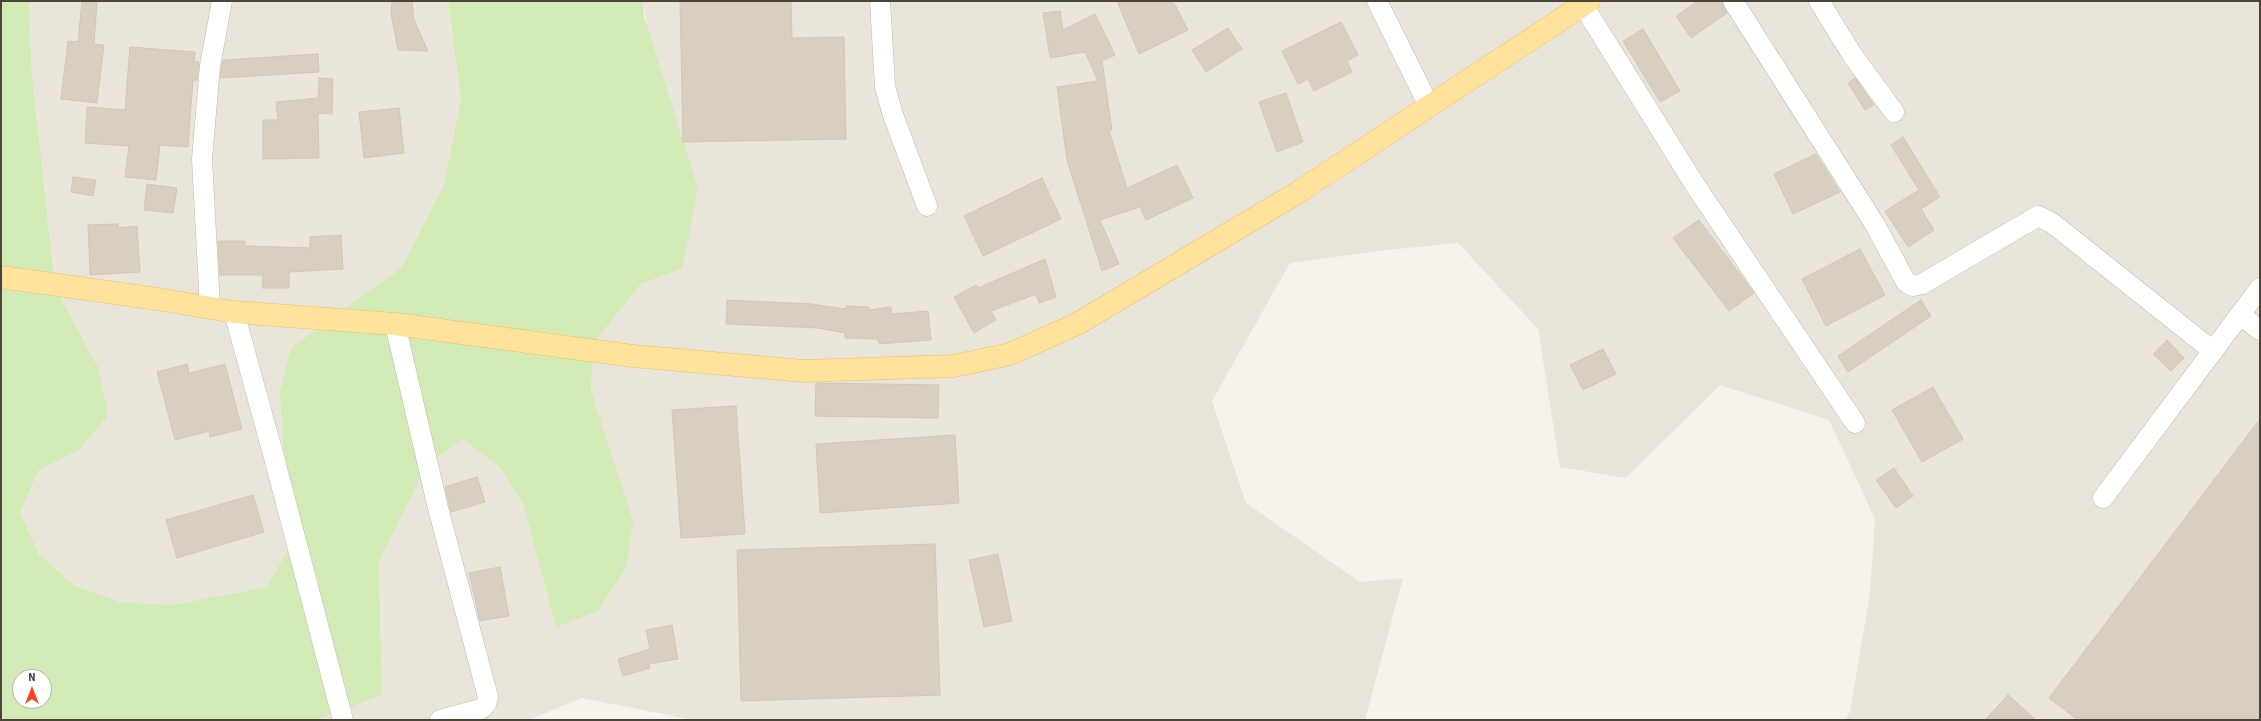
<!DOCTYPE html>
<html>
<head>
<meta charset="utf-8">
<style>
	body { margin:0 }
	#map { position:relative; width:2261px; height:721px; overflow:hidden; background:#f6f3ec; font-family:"Source Sans 3",sans-serif }
	canvas { display:block }
	.frame { position:absolute; inset:0; border:2px solid #4b4439; pointer-events:none }
	.north { position:absolute; left:12px; top:669px; width:40px; height:40px; box-sizing:border-box; background:#fff; border:1px solid #b7b4b0; border-radius:50%; rotate:0deg; font-size:11px; font-weight:700; line-height:16px; text-align:center; color:#4b4439 }
	.north::after { content:''; display:block; margin:auto; width:14px; height:18px; background:#fc3f1d; clip-path:polygon(50% 0,100% 100%,50% 72%,0 100%) }
</style>
</head>
<body>
<div id="map">
<canvas width="2261" height="721"></canvas>
<div class="frame"></div>
<div class="north">N</div>
</div>
<script>
const ctx = document.querySelector('canvas').getContext('2d');
ctx.lineJoin = 'round';
function fillPath(path, color) { ctx.fillStyle = color; ctx.fill(path, 'evenodd'); }
const poly = rows => new Path2D(rows.map(r => 'M' + r).join(''));
function strokePath(path, color, width, dash) { ctx.strokeStyle = color; ctx.lineWidth = width; ctx.lineCap = dash ? 'butt' : 'round'; ctx.setLineDash(dash || []); ctx.stroke(path); }
fillPath(poly([
	[29,1,448,1,461,99,444,185,401,268,292,348,289,547,267,587,171,605,120,602,74,585,39,554,20,513,38,471,79,450,98,367,55,287,32,75],
	[643,1,2260,1,2260,720,1845,720,1850,711,1870,594,1875,519,1829,420,1720,385,1626,478,1560,467,1538,329,1458,243,1387,250,1290,263,1212,401,1246,503,1360,582,1403,578,1365,720,693,720,582,698,528,720,317,720,382,695,379,561,427,465,463,439,500,468,523,504,556,627,633,520,591,390,594,343,641,284,682,269]
]), '#eae5da');
fillPath(poly([
	[1,1,29,1,32,75,55,287,98,367,108,415,79,450,38,471,20,513,39,554,74,585,120,602,171,605,267,587,289,547,280,391,292,347,401,268,444,185,461,99,448,1,643,1,644,16,698,188,682,269,641,284,594,343,591,390,633,520,627,566,598,611,556,627,523,504,500,468,463,439,427,465,379,561,382,695,317,720,1,720],
	[20,677,44,677,44,701,20,701]
]), '#d2eab5');
const building = poly([
	[82,1,97,1,94,44,104,45,97,103,61,99,68,41,78,42,82,1],
	[392,1,412,1,414,20,428,51,398,50,391,14,392,1],
	[680,1,791,1,792,38,844,37,846,139,683,142,680,1],
	[1117,1,1173,1,1188,30,1139,54,1117,1],
	[1698,1,1722,1,1727,13,1691,38,1676,16,1698,1],
	[1060,11,1063,30,1095,14,1115,55,1102,61,1112,130,1109,131,1127,188,1177,165,1193,198,1146,220,1140,207,1100,220,1119,264,1102,271,1067,160,1057,87,1098,81,1085,52,1050,58,1043,13,1060,11],
	[1341,22,1358,55,1347,61,1352,72,1314,91,1308,79,1298,84,1282,51,1341,22],
	[1228,28,1242,49,1206,72,1192,50,1228,28],
	[1643,29,1680,91,1660,102,1623,41,1643,29],
	[130,47,195,52,194,62,199,62,197,80,193,80,188,147,160,145,156,180,125,177,129,146,85,143,87,107,125,110,130,47],
	[318,54,319,72,220,78,223,60,318,54],
	[319,78,333,79,332,114,318,113,319,158,263,159,263,120,278,120,276,102,318,98,319,78],
	[1855,78,1874,105,1865,110,1848,83,1855,78],
	[1286,93,1303,142,1277,152,1259,102,1286,93],
	[399,108,404,153,364,158,359,112,399,108],
	[1903,137,1940,197,1921,209,1934,230,1908,247,1885,211,1919,190,1891,145,1903,137],
	[1816,154,1840,192,1793,214,1774,174,1816,154],
	[73,177,96,180,93,196,71,192,73,177],
	[1042,178,1061,219,983,256,964,216,1042,178],
	[147,184,177,188,173,213,144,210,147,184],
	[1699,220,1754,293,1729,311,1673,238,1699,220],
	[118,224,118,228,137,226,140,272,90,275,88,225,118,224],
	[341,235,343,269,289,272,289,288,262,288,263,275,220,275,218,241,245,241,245,246,310,248,310,237,341,235],
	[1860,249,1885,295,1826,326,1802,279,1860,249],
	[1045,259,1056,297,1039,303,1036,294,991,311,996,320,974,333,954,297,976,285,978,288,1045,259],
	[727,300,811,304,846,309,846,306,869,307,869,310,891,307,892,314,928,311,931,340,879,344,878,339,845,338,845,333,819,328,726,324,727,300],
	[1921,300,1931,316,1848,372,1838,356,1921,300],
	[2167,340,2184,358,2171,371,2153,354,2167,340],
	[1603,349,1616,374,1583,390,1570,365,1603,349],
	[187,364,189,373,225,364,242,429,210,437,209,431,175,440,157,372,187,364],
	[816,383,939,385,938,418,815,416,816,383],
	[1933,387,1963,439,1922,462,1892,410,1933,387],
	[736,406,745,534,681,538,672,410,736,406],
	[2260,419,2260,720,2078,720,2049,698,2260,419],
	[955,435,959,503,820,513,816,444,955,435],
	[1894,468,1913,496,1896,508,1876,480,1894,468],
	[477,477,485,502,451,512,445,487,477,477],
	[253,495,264,532,177,558,166,520,253,495],
	[935,544,940,695,741,701,737,550,935,544],
	[998,554,1012,621,984,627,969,560,998,554],
	[500,567,509,616,480,621,469,573,500,567],
	[672,625,678,659,649,664,650,668,623,676,618,659,650,649,646,630,672,625],
	[2008,695,2036,720,1985,720,2008,695]
]);
fillPath(building, '#d8cfc1');
strokePath(building, '#d3c7b4', 1);
const minor = poly([
	[880,1,885,87,893,115,927,206],
	[1377,1,1429,106],
	[1733,1,1874,223,1906,282,1913,286,1922,284,2038,216,2052,223,2213,351],
	[1819,1,1853,56,1894,112],
	[1583,5,1695,185,1855,423],
	[210,308,202,159,210,66,222,1],
	[234,312,275,461,343,720],
	[2240,315,2260,330],
	[395,324,438,508,488,697,486,704,481,709,440,720],
	[2103,498,2260,288]
]);
const major = poly([
	[1,277,164,300,234,312,395,324,633,356,804,371,954,366,1010,354,1077,324,1297,193,1589,1]
]);
strokePath(minor, '#c2bbae', 21);
strokePath(major, '#e6c16a', 23);
strokePath(minor, '#fff', 20);
strokePath(major, '#ffe39c', 22);
</script>
</body>
</html>
